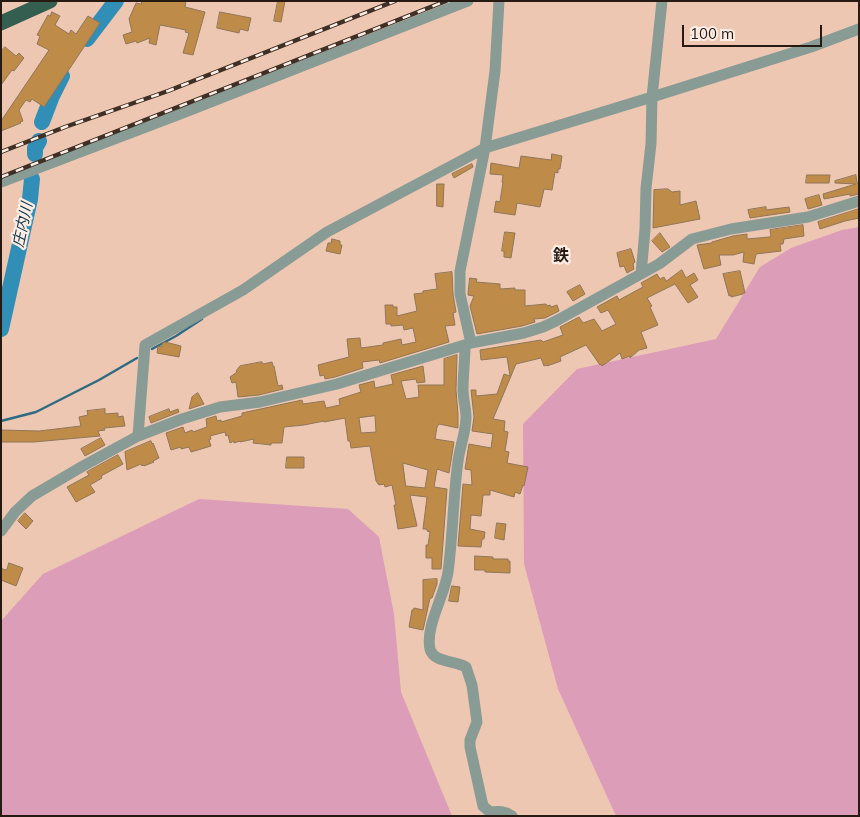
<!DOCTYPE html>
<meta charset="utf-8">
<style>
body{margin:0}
#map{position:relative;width:860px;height:817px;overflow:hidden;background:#eec7b2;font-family:Mulish,sans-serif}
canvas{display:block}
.frame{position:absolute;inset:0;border:2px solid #271a12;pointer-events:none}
.scale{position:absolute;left:682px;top:25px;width:140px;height:22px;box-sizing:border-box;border:2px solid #271a12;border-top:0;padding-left:6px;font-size:15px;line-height:18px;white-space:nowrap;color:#271a12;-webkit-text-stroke:4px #fdede4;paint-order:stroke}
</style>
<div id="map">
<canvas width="860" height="817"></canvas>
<div class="frame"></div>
<div class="scale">100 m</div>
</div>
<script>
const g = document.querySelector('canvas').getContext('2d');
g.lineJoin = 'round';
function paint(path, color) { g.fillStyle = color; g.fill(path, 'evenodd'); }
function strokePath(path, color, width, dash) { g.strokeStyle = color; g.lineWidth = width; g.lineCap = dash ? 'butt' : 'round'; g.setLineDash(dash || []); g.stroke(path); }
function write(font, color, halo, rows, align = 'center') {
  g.font = font + ' Mulish,"Noto Sans JP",sans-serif'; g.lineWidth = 4.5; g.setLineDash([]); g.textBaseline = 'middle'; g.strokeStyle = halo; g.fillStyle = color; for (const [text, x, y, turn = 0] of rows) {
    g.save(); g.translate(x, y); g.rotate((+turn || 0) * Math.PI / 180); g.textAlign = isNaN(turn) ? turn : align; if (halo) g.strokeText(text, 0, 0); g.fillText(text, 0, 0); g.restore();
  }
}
paint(new Path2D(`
 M859,227V816H616L558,689L524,564L523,424L577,369L716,339L760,267L791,248L842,230Z
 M199,499L348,509L379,537L394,614L401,692L452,816H1V621L43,574Z`), '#dc9db9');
strokePath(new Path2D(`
 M152,349L176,336L202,319
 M1,421L36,412L99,380L137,358`), '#2e6b85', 2.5);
strokePath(new Path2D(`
 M87,39L116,1
 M42,122L52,96L62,76
 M35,154V148L39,141
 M1,329L30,199L32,179`), '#318eb6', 16);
const building = new Path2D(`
 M142,1H186L185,7L205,12L193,55L183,53L189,33L185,32L186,30L160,25L156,45L149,43L150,38L137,43L136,41L126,44L123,35L132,32L129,19L136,3L141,4Z
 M278,1H285L281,22L274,21Z
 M52,12L60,16L55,25L69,34L71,30L76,34L88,16L100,23L44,107L32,99L30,102L26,100L19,110L23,121L20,122L21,123L1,131V121L49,50L37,44L40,36L37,35L48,15L50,16Z
 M220,12L251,18L248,31L240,29L239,33L217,28Z
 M5,47L16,56L19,53L24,58L14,71L12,70L1,85V51Z
 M552,154L562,156L560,169H558V173L555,172L552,190L544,189L540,207L517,203L515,215L494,212L496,201L500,202L503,182H502L503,175L490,174L491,163L519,168L521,156L551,160Z
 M472,164L473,167L454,178L452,174Z
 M807,175H830L829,183H806Z
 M856,175L857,183H859V194L850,196V194L824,199L823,194L856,184L835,183V181Z
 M437,184H444L443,207L437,206Z
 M668,189L672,192L680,191V205L696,201L700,219L653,228L654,190Z
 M819,195L822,205L808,209L805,199Z
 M766,207V210L789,207L790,212L750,218L748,210Z
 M859,209V218L845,221L820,229L818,222Z
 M803,225L804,236L784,239L783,244H780L781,251L756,254L754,264L743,262L744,252L733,255H719L721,265L704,269L697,245L712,243V242L733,236L747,234V239L769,237L771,236L770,230Z
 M505,232L515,233L511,258L504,257V251H502Z
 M660,233L670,247L662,252L652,241Z
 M332,239L340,241V245H342L340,254L326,251L328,243H331Z
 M631,249L635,262L633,264L634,269L627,273L624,266L620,267L617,253Z
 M682,270L686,278L694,273L698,280L690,285L698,297L688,303L675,284L647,298L652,306L650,307L658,325L641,332L647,348L639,350L630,358V356L622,359L620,353L602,366L601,364L600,365L586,345L560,357L561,361L547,366L546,365L544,366L541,358L516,364L493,419L505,421L504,431L508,432L505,451L509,452L507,463L528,467L524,486L523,485L520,494L515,492L514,497L490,490V495H483L481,516L471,515L470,529L485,532L484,539H482L481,547L458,546L463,484L472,485L471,470L465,469L469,444L491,448L493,434L472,431L474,417L471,390H476V396L497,394L504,374L510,376L507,357L481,360L480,350L541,340L543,342L563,335L560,327L579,317L583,323L594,319L602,331L616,324L608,310L601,313L597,307L617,296L619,300L643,287L641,283L657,274L660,279L664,277L666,281Z
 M740,271L745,293H743V294L731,297V295L729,296L723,274Z
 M452,272L453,294L456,312L453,313L455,325L445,326L449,342L380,363L379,360L362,362L363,368L335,377L325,379L324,375L320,376L318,365L349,357L347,339L360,338L361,348L383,345V343L401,339L402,345L416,342L413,328L404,330L403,325L391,326V324H386L385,305H393V307H397V316L417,311L414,294L423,293V291L437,289L435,274Z
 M470,278L477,279L476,282L500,284V289L515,288V290H525V306L546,304L547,306L550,305L551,307L557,305L559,311L545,318L534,319L535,322L522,326L477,334L470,306L474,296L468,295V294Z
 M580,285L585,294L573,301L567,292Z
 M165,342L181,346L179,357L157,353L158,346L162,347V344Z
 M457,355L456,390L458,414V428L439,424L437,427L435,439L454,442L449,473L437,469L434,487L447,489L441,569H432V558H426V545H428L430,532L427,531V529H423L427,497L410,495L417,526L398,529L394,505H396L392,485L385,487L384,484L379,485L376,481L370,446L351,448L350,441H348L345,418L324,422V421L304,425L284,427L282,443H271V445L253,443L254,439L240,442V441L234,443V441L230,443L228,435L226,436L225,432L210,436L211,439L209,440L211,446L191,452L189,447L181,449V447L171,450L166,433L183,427L185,433L192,430L193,432L207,427L206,419L216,416L217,421L221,420V422L242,416V413L302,400L303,404L324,401L326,408L340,405L339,399L361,392L359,385L374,381L375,388L393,384L391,375L423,366L425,382L417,383L416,379L401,381L406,399L419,397L418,385H444V359ZM375,416L376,432L361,433L359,418ZM403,463L428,470L425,488L406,486Z
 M262,362L263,364L272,362L273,366H274L278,386L282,385L283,389L259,395L238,397L236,382L232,383L230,377L237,372L236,371L240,366Z
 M198,393L204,404L189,409L192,397Z
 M105,409V414L118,413V417L123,416L125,426L104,428L105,430L98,431L100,436L34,442H1V430L39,431L81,426L79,417L88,415L87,411Z
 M169,409L170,412L178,409L179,412L151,423L149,417Z
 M101,438L105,445L85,456L81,449Z
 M151,441L152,444L153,443L159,458L153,461L154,462L144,466L143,465L142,466L141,464L127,470L125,452Z
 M118,455L123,464L101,476L102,478L90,485L95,492L76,502L67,487L89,475L87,472Z
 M287,457H304V468H286Z
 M25,513L33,521L26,529L18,521Z
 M497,523L506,524L504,540L495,538Z
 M475,556L493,557V559H508V561H510V573L485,572V570H475Z
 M9,563L23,568L16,586L1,580V568L5,570L7,569Z
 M437,579V584L432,598H430L423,630L409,627L412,610H413L414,608L423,610V580Z
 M452,586L460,587L458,602L449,601Z`);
paint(building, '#bf8b49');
strokePath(building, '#8f7658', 1);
strokePath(new Path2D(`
 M1,182L185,112L468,1
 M641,274L645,230L646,188L651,144L652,97L662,1
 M471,343L460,294V271L485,148L495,71L499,1
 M465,345C465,360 463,375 463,390C463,399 466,408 466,417C466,432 460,446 458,461C453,498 453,535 448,572C445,595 425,626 430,649C433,662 455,661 466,667L472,685L477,722L470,740V747L483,806L490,812C499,811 505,811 512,816
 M138,436L145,345L243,290L327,232L485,148L652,97L811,47L859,29
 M1,531L15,512L32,496L83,466L138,436L182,419L220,407L260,402L337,384L471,343L524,333L543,327L556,321L659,264L692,239L731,229L808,217L859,201`), '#889b94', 11);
strokePath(new Path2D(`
 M1,23L50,1`), '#345e50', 15);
const rail = new Path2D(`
 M1,152L65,127L168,91L395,1
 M1,177L446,1`);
strokePath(rail, '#3f2f25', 4.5);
strokePath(rail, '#fdede4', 2.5, [8]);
write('italic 15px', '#11394a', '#fdede4', [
 ["庄内川",23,225,-78]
]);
write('bold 16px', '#271a12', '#fdede4', [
 ["鉄",561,256]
]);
</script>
